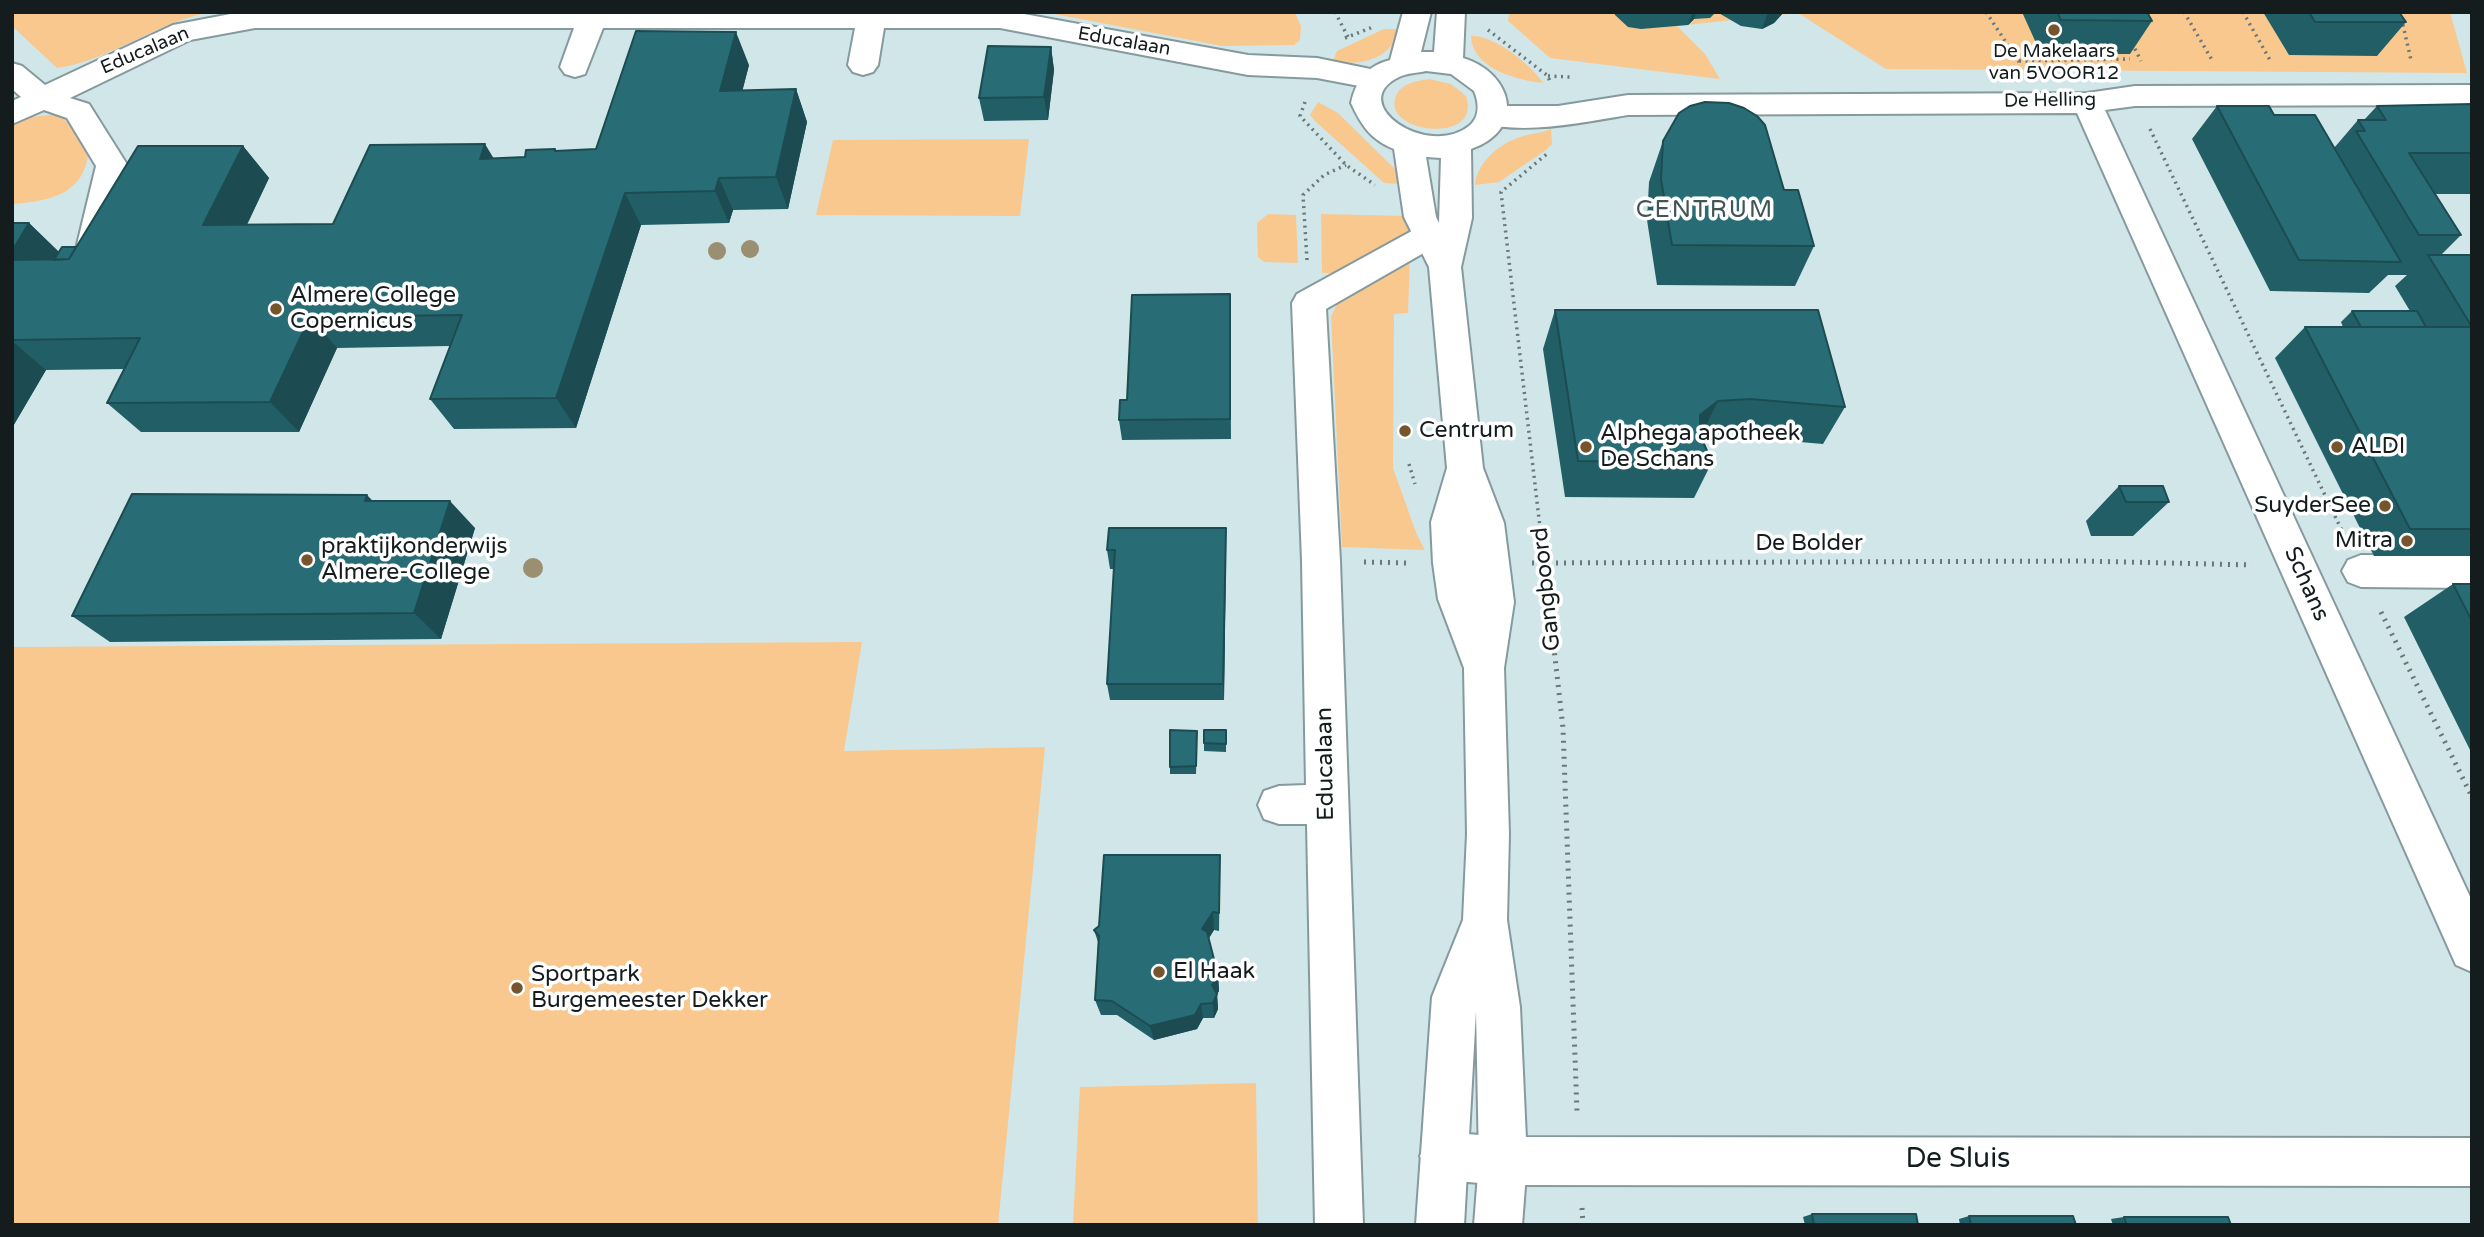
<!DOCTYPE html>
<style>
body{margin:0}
#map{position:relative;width:2484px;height:1237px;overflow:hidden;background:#d1e6e9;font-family:"Varela Round",sans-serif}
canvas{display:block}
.frame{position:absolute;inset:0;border:14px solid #141c1d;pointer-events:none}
</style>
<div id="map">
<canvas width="2484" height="1237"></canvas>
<div class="frame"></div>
</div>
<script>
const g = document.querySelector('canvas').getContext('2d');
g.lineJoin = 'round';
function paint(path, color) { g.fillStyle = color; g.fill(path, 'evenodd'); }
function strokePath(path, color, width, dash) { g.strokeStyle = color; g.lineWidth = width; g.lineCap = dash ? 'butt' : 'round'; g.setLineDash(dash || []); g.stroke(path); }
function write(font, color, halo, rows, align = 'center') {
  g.font = font + ' "Varela Round",sans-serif'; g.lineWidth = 7; g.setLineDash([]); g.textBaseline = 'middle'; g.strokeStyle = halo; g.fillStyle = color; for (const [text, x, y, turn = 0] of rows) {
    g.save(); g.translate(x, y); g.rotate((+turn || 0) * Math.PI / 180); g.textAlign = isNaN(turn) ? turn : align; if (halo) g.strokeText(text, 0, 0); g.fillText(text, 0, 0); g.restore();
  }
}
paint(new Path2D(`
 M12,12H212C157,21 112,60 57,68L12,26Z
 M1509,12H2450L2467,73L1886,69L1798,13L1677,26L1705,54L1720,79L1550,58L1508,21Z
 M1049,13H1295L1301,26L1300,40L1294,45L1222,46Z
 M1384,29H1401C1388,61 1365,64 1332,63L1337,51Z
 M1471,36C1493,34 1532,65 1543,83C1517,80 1472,69 1471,36Z
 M1429,79L1451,84L1466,96C1483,146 1380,133 1396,96C1401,83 1417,81 1429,79Z
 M1318,102L1338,113L1395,169L1400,184L1384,183L1315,121L1310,115Z
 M57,114L69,123L89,144C88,192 55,201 12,204V123L23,118Z
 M1551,129L1552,144L1546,150L1499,182L1475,185C1477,162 1500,142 1524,136C1533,133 1542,133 1551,129Z
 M1029,139L1020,216L816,215L833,140Z
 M1268,214L1296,215L1298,263L1264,262L1258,257L1257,223Z
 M1321,214L1408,216L1409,233L1344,273H1322Z
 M1410,256L1408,313L1394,314L1393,468L1417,535L1425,550L1342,547L1331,317L1337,304Z
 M862,642L844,751L1045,747L998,1225H12V647Z
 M1256,1083L1258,1225H1073L1080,1087Z`), '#f9c88f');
const minor = new Path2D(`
 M241,12H1013L1248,55L1317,58L1385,72L1390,79L1385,86L1375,89L1317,78L1248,75L1000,28H884L878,65L873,72L863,75L853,72L848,65L855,28H603L585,74L575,77L565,74L560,67L574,28H255L190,40L70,98L89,104L128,166L107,253L102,261L91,265L80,261L75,253L96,166L67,118L44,110L12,124V101L21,97L12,89V63L22,66L45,85L173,25Z
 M2472,85V105L2135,106L2105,110L2472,901V972L2456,965L2077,113L1628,115C1584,122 1526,135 1482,123L1478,116L1482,109L1493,106H1558L1628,95L2087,93L2135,86Z
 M1430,223L1441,227L1446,235L1441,243L1326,309L1340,561L1363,1225H1315L1307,824H1279L1264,819L1258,805L1264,791L1279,786L1306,785L1302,561L1292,303L1297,294L1419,227Z
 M2361,555L2472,556V588L2361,587L2348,582L2342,571L2348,560Z
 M1444,1132L1503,1137L2472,1138V1186L1503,1185L1444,1180L1427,1173L1420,1156L1427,1139Z`);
const major = new Path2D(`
 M1403,12H1431L1421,52H1434L1437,12H1465L1463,58C1513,73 1527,130 1471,149L1472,218L1461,267L1483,468L1504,523L1514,602L1504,668L1509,834L1507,920L1520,1007L1527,1161L1522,1225H1474L1479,1161L1476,1011L1464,1225H1416L1432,997L1463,920L1467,834L1464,668L1438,599L1433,563L1431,522L1447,468L1429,267L1404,217L1394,149C1371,140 1361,125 1351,103C1356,80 1367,66 1390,60ZM1426,71L1451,74L1474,91C1479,103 1480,117 1469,126C1427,159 1345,103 1399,77C1407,73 1418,73 1426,71ZM1426,157L1441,158L1439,223L1436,217Z`);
strokePath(minor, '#869a9d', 4);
strokePath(major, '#869a9d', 4);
strokePath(new Path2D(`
 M1335,12L1348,37
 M1986,12L2019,62
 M2184,12L2212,60
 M2243,12L2270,60
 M2400,12L2411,60
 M1488,30L1548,76L1550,82
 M1345,38L1373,27
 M2132,43L2141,61
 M2019,61L2130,59
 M1548,76L1570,77
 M1305,102L1300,116L1346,165L1375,185
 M2150,129L2344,535
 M1307,260L1303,195L1324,175L1346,165
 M1409,464L1415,484
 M1541,536L1501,192L1548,153`), '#697779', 3.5, [2, 4.5]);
strokePath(new Path2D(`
 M1541,534L1563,728L1577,1112
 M1364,562L1408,563
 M1532,563L2083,561L2252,565
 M2381,612L2472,797
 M1582,1208L1583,1225`), '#697779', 5, [2, 6]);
paint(minor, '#fff');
paint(major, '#fff');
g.fillStyle = '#9b8f71';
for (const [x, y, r] of [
 [750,249,9],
 [717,251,9],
 [533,568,10]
]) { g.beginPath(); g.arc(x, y, r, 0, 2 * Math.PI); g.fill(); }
paint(new Path2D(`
 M1614,12H1716L1710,18L1694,19L1688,25L1641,29L1628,27L1615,15Z
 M1717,12H1784L1774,23L1762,29L1741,26Z
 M2022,12H2147L2152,21L2130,54H2041Z
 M2263,12H2399L2406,22L2377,56L2289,55Z
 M1051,47L1054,70L1048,120L984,121L979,98Z
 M749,65L742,91L796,89L807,122L788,209L733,210L729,223L641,225L576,428L454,429L430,399L450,346L337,348L299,432H141L107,403L124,369L46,370L12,428V223H29L59,252L76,247L243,146L269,178L247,225L333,224L525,157L555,149L557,151L596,149Z
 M2472,104V194H2435L2461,235L2441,255H2472V556H2374L2275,358L2305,327H2343L2341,322L2352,311H2410L2395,286L2407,275H2388L2369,293L2270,291L2192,139L2217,106L2334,148L2358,120H2364L2377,106Z
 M1663,141L1784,190L1814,246L1795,286L1657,285L1647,220L1649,182Z
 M1230,294L1231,439L1122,440L1119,420L1127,400Z
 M1555,310L1845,407L1823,444L1731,436L1701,438L1712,462L1694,498L1565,497L1543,349Z
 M2119,486L2169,502L2133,536H2091L2086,521Z
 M373,501L475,528L441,639L110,642L72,616Z
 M1226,528L1224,700H1110L1107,684L1114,569H1110L1107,550Z
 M2453,584H2472V754L2404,617Z
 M1226,730V752L1204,751V743Z
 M1197,731L1196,774H1170V767Z
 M1220,855L1219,931L1214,930L1209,938L1218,975L1219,991L1217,994L1218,1009L1214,1018H1203L1197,1029L1154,1040L1117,1015H1101L1095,1000L1098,942L1094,930Z
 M1812,1214L1918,1225H1805L1803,1217Z
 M1969,1216L2076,1225H1960L1959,1219Z
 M2124,1217L2231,1225H2113L2111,1219Z`), '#225e65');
paint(new Path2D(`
 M1693,12H1696L1694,19L1688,25Z
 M1768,12H1784L1774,23L1762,29Z
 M736,32L749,65L734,124L720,91Z
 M1051,47L1054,70L1048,120L1044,97Z
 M796,89L807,122L788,209L776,177Z
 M485,144L505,177L480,159Z
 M243,146L269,178L231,257L203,225Z
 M719,178L733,210L729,223L715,191Z
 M625,193L641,225L576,428L556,398Z
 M29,223L62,255L52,263L12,265V251Z
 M310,317L337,348L299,432L270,402Z
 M12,341L46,370L12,428Z
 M1718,401L1700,438V415Z
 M367,495L394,523L365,501Z
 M450,501L475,528L441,639L414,613Z
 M1226,528V547L1224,700L1223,684Z
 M1213,912L1214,930L1204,946L1202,929Z
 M1218,975L1219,991L1217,994L1218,1009L1214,1018L1212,985Z
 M1201,1004L1203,1018L1197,1029L1154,1040L1150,1026Z`), '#1c4c52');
const building = new Path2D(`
 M2057,12H2147L2152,21L2061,20Z
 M2309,12H2399L2406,22H2315Z
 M636,31L736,32L720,91L796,89L776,177L719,178L715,191L625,193L556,398L430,399L462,315L310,317L270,402L107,403L140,338L12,340V260L69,259L138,146H243L203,225L333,224L370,145L485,144L480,159L525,157L526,150L555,149V151L596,149Z
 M988,46L1051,47L1044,97L979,98Z
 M1705,102L1729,103L1744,108L1757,116L1765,125L1784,190H1798L1814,246L1672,245L1661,179L1663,141L1679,113L1690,106Z
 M2472,104V153H2409L2461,235H2419L2356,131H2365L2358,120H2386L2377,106Z
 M2217,106H2269L2274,115H2315L2401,262L2299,260Z
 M12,223H29L12,251Z
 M62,247H76L69,259L54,260Z
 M2428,255H2472V529H2410L2305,327H2472Z
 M1230,294V419L1119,420L1120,400H1127L1132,295Z
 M1555,310H1818L1845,407L1750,399L1718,401L1700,415V435L1712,462L1578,461Z
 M2352,311H2417L2426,327H2361Z
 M2119,486H2163L2169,502H2126Z
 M132,494L367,495L365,501H450L414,613L72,616Z
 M1109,528H1226L1223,684H1107L1115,550H1107Z
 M2453,584H2472V621Z
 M1170,730L1197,731L1196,766L1170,767Z
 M1204,730H1226V744L1204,743Z
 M1104,855H1220L1219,913L1213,912L1202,929L1207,932L1218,975L1212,985L1217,994L1213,1003L1201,1004L1195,1015L1150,1026L1112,1001L1095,1000L1099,936L1094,930L1099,926Z
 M1812,1214H1916L1918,1225H1814Z
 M1969,1216H2073L2076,1225H1971Z
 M2124,1217H2228L2231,1225H2127Z`);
paint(building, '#286d75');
strokePath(building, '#1c4c52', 2);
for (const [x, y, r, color] of [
 [2054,30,7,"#76552c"],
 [276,309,7,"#76552c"],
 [1405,431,7,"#76552c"],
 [1586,447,7,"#76552c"],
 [2337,447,7,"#76552c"],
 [2385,506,7,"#76552c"],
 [2407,541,7,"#76552c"],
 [307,560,7,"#76552c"],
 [1159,972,7,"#76552c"],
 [517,988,7,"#76552c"]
]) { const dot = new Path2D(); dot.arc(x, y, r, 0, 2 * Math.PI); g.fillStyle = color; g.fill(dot); strokePath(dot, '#fff', 2.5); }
write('19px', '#141c1d', '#fff', [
 ["Educalaan",1124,42,10],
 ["Educalaan",145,51,-23],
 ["De Helling",2050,101,-1]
]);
write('19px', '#141c1d', '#fff', [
 ["De Makelaars",2054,52],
 ["van 5VOOR12",2054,74]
]);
write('23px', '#141c1d', '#fff', [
 ["Almere College",290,296],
 ["Copernicus",290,322],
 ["Centrum",1419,431],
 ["Alphega apotheek",1600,434],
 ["De Schans",1600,460],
 ["ALDI",2351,447],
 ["SuyderSee",2371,506,"right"],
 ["Mitra",2393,541,"right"],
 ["praktijkonderwijs",321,547],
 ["Almere-College",321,573],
 ["El Haak",1173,972],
 ["Sportpark",531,975],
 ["Burgemeester Dekker",531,1001]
], 'left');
write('23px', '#141c1d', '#fff', [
 ["De Bolder",1809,544],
 ["Schans",2306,584,66],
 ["Gangboord",1547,589,-96],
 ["Educalaan",1326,764,-91]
]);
g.letterSpacing = '2px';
write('24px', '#415456', '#fff', [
 ["CENTRUM",1705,211]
]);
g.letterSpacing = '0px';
write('28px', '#141c1d', '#fff', [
 ["De Sluis",1958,1160]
]);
</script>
